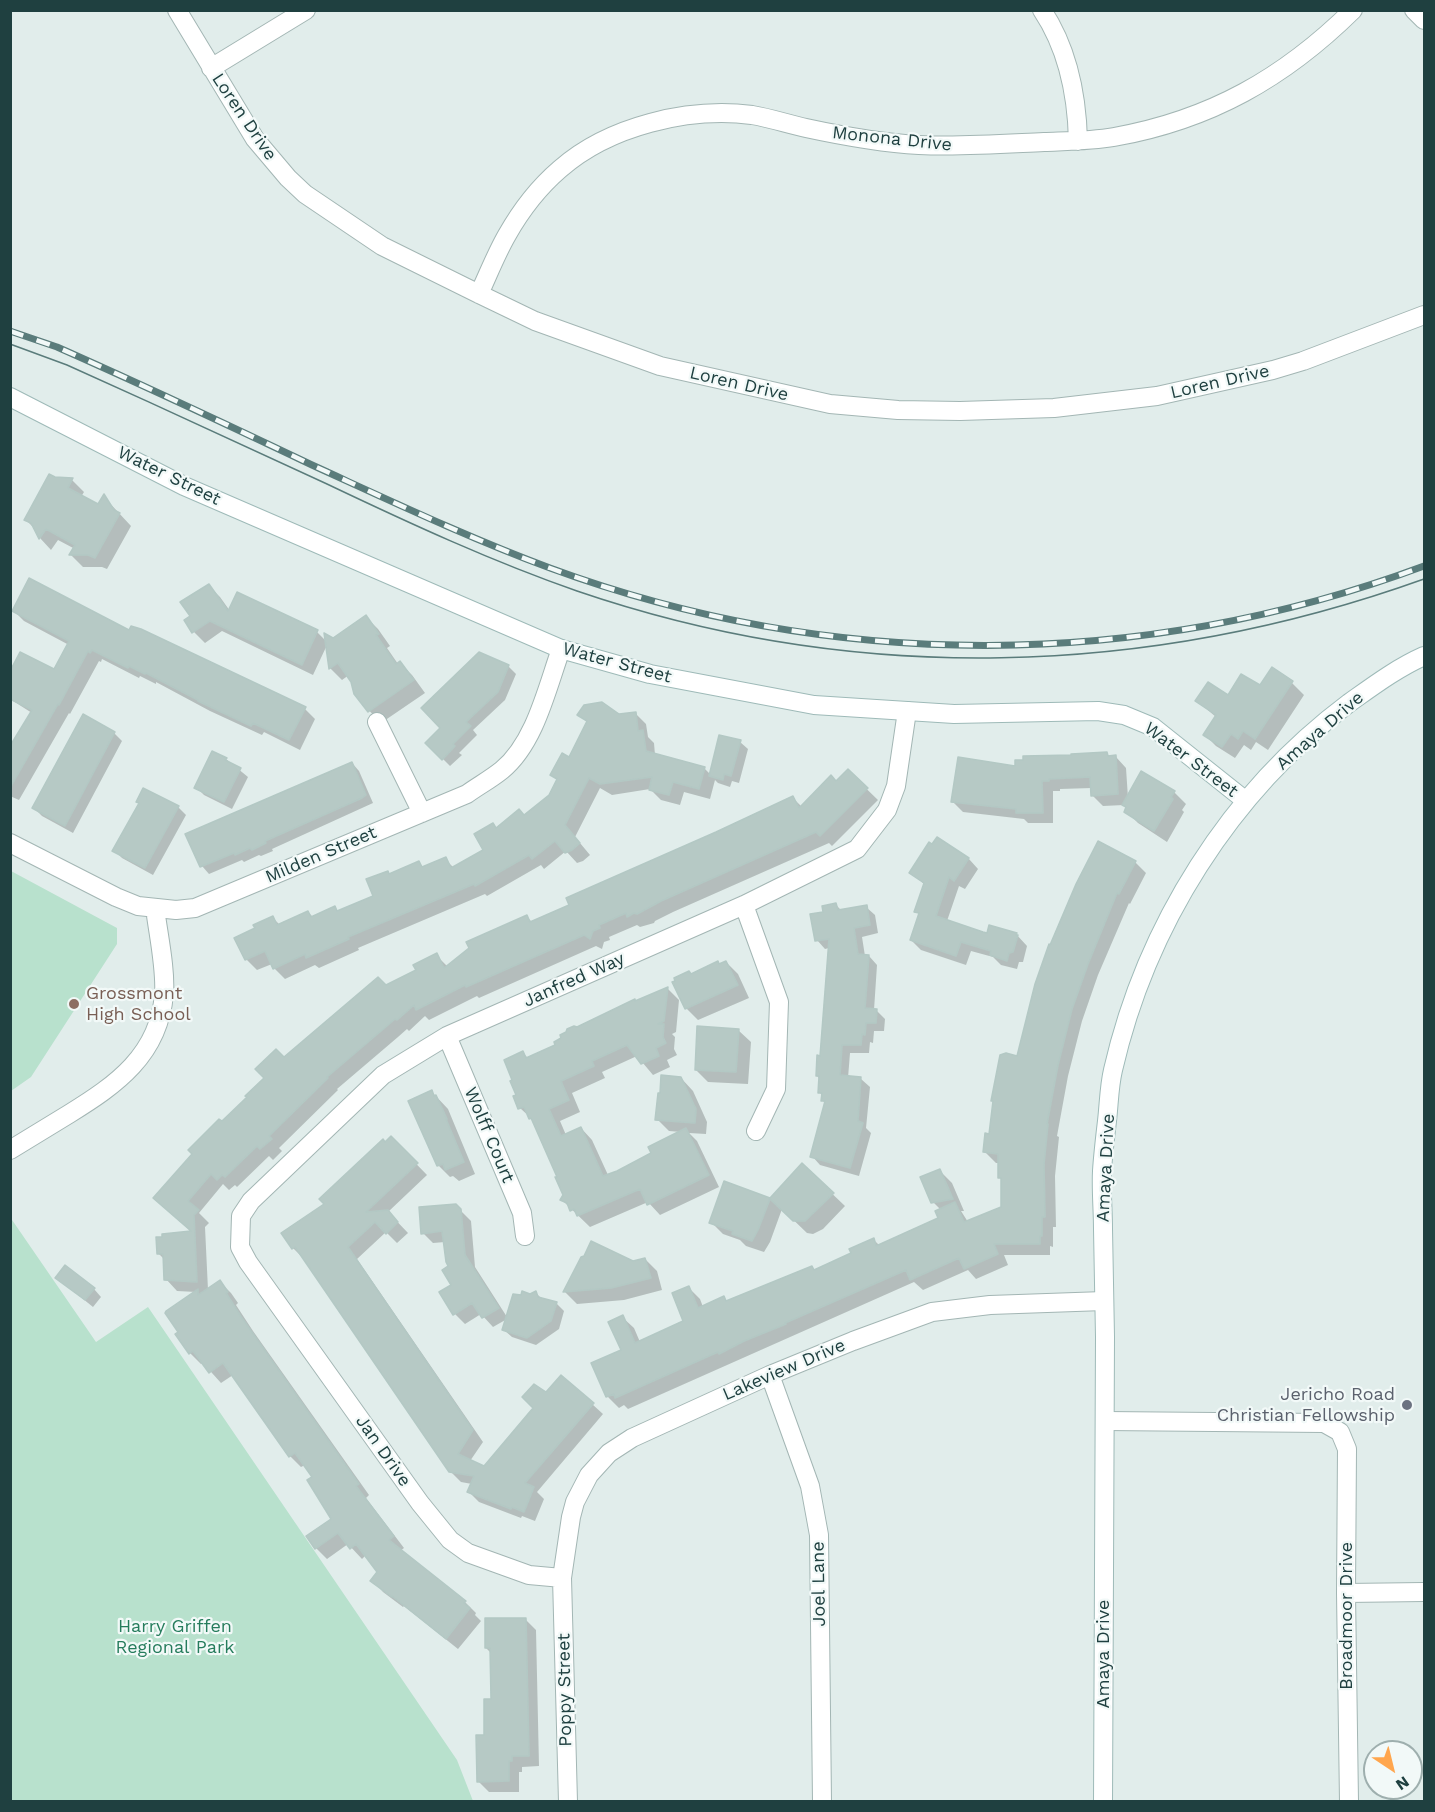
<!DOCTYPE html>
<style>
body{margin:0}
#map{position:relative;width:1435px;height:1812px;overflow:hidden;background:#e1edeb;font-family:"Work Sans",sans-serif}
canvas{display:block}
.frame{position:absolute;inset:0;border:12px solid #1f4040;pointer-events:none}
.north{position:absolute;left:1363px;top:1740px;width:60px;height:60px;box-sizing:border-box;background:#f2f9f8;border:2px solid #9eafae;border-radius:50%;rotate:145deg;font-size:16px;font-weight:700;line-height:24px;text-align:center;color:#1f4040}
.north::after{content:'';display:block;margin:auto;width:21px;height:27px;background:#ffa64e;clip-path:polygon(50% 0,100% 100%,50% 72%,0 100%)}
</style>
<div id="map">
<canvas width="1435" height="1812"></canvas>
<div class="frame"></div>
<div class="north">N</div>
</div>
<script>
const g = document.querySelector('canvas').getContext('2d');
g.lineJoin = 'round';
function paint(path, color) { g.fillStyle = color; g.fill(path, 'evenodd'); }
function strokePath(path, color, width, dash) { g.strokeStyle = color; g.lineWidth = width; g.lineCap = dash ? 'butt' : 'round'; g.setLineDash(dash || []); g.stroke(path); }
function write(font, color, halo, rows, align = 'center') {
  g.font = font + ' "Work Sans",sans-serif'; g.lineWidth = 4.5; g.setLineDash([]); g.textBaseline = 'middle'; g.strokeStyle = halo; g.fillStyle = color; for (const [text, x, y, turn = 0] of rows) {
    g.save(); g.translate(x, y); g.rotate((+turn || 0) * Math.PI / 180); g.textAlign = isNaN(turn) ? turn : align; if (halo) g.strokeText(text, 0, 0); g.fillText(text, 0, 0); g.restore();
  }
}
paint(new Path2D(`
 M11,871L117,928V944L31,1077L11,1091Z
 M10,1217L96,1342L148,1307L457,1760L473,1801H11Z`), '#b8e1cd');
paint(new Path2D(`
 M54,478L72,480L84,492L81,497L99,506L104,497L131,526L107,569L102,567H83L71,555L75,549L58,540L51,550L40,538L35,529L26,520Z
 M209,586L220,597L230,611L317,632L326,641L333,640L366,617L378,629L390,646L387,648L398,664L400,663L412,675L425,693L381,723L361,702L349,675L342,680L330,668L327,645L313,675L222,631L205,643L194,632L192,616Z
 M13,610L130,632L305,709L315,719L300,750L264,732L262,735L210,711L156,682V684L140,676L139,678L102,659L101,662L99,661L70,714L69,713L19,800L10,796V743L13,745L32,713L10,699V674L55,671L69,645L24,621Z
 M508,666L516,674L505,700L473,730L477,735L459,753L462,755L450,766L427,743Z
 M1273,669L1292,683L1304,695L1268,750L1256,742L1251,750L1244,745L1235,758L1216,746L1204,734L1216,717L1197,701L1228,697L1260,687Z
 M635,713L646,724L648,737L654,743L655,755L704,768L711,775L740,742L748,749L739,783L732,781L730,787L718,783L715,780L710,799L684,792L680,805L661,800L650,789L612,795L600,788L575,837L590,855L583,861L577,863L566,851L544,869L541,865L487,896L485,894L358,948L359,950L319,968L315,965L285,979L274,968L272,964L257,970L246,959L257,929L273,918L280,925L308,912L313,917L335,908L339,912L375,897L387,872L391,875L418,863L424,868L445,859L454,868L485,851L493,825L498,829L524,817L550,796L558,781L552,775L570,759L588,723L579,715L619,716Z
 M114,733L122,741L73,833L42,816L34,808Z
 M1107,754L1110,757H1116L1126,768L1128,798L1174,792L1186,804L1182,810L1184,812L1167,842L1138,823L1126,811L1128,808L1124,805L1103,806L1092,795V788L1060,789V791H1053V823H1028L1024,819L963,812L952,801L1017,767Z
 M226,759L248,777L232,809L204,795L196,787Z
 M352,763L359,771L373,803L272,849L273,851L261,856L259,855L244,862L242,860L209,874L202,866Z
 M848,771L878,800L832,846L829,843L673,912L655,921L654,923L640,927L637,925L609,937L610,940L604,942L602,949L596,946L479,998L477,996L429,1020L425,1016L409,1031L407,1029L398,1037L337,1089L338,1090L279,1148L282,1151L273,1160L269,1156L237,1187L235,1185L229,1190L223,1184L199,1213L209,1223L205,1227L208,1290L220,1282L231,1293L238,1303L236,1305L253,1331L369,1495L366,1498L404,1548L400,1551L465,1602L476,1613L475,1615L481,1621L458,1649L404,1606L403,1607L383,1592L372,1580L379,1572L366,1555L362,1559L348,1544L327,1559L316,1548L333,1519L314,1478L305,1465L301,1467L290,1456L233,1375L221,1383L203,1363L201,1364L190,1353L196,1292L177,1291L166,1279L165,1260L159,1254L193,1233L166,1209L222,1124L284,1059L386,987L418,971L436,955L448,967L526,916L533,923L793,798L802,807L836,783Z
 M137,801L178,807L186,815L153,875L122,858L114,850L140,804Z
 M937,839L969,859L978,869L965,889L959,886L947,921L983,934H1016L1027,946L1023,962H1019L1017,969L1001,965L993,957L971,951L966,965L921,950L911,940L920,915L916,911L925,885L911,872Z
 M1135,862L1146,873L1130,904L1129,903L1098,975L1082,1021L1068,1076L1057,1136L1059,1137L1055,1176L1056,1227H1053V1247L1050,1246V1255H1004L1008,1265L976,1279L968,1270L923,1290L914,1282L628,1409L624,1405L619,1408L608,1397L593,1364L623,1350L622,1317L634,1328L640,1342L685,1322L689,1288L700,1299L703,1307L724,1298L727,1302L815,1271L853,1254L874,1240L880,1246L940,1218L941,1210L933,1202L940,1171L952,1183L964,1211H961L968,1222L1002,1208V1180L999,1177V1163H996L985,1152L1018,1057Z
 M836,905L842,911L866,907L875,915L878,933L862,937L865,956H869L877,965L874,1010H876L885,1019L884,1031H874L873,1043L870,1042L869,1053H850L848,1078L861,1079L870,1087L866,1128L871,1133L859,1176L820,1165L812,1156L826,1104L823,1101V1096L819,1092L820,1079L817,1076L822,1057L829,948L825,949L817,940L825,913Z
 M726,962L738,974L749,998L698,1020L686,1008L691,975Z
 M667,988L679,1000L676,1032L672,1034L675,1037L674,1049L677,1055L667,1060L670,1067L653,1075L637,1056L602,1072L605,1078L572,1093L580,1112L560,1121L566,1135L581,1128L592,1140L608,1175L653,1154L681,1132L669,1131L657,1119L681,1078L693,1091L707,1122L706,1134L689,1133L697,1141L719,1187L660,1215L648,1202L590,1227L562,1200L565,1195L559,1177L532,1119L520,1108L518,1095L523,1053L529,1059L557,1046L577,1029Z
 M738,1030L751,1042L748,1084L708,1082L696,1070Z
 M432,1092L448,1109L475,1174L459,1181L453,1176L450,1177L438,1165Z
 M391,1138L427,1175L388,1212L408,1233L397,1243L386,1232L357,1259L483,1442L470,1461L484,1468L546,1394L592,1404L603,1414L537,1492L544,1499L535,1521L522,1516L521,1518L479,1502L469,1492L472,1484L461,1482L450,1471L303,1258L293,1248L326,1204Z
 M802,1165L845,1206L823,1229L813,1234L807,1233L782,1209L770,1242L764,1252L746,1246L740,1240L723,1234L711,1222L725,1183L770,1199Z
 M455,1205L471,1221L475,1267L507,1317L530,1295L536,1293L543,1300L556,1303L564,1311L559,1329L536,1345L512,1337L504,1330L507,1319L493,1327L481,1314L465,1324L455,1314L453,1285L445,1242L433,1243L423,1233Z
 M582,1258L633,1263L645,1259L657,1271L662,1290L624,1300L577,1304L565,1292Z
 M57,1278L94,1289L101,1297L93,1307Z
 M525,1619L536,1630L539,1766L522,1767V1772H519V1792H489L478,1781L492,1700V1654L486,1648Z`), '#0003');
const building = new Path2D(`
 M49,474L55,477L73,478L68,488L98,504L104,494L114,510L120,513L95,558L88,555H69L75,545L46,529L39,539L31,523L24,520Z
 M29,578L129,630L131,626L141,629L306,707L289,740L253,723L251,726L198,701V700L146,673L145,674L129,666L128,668L92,650L90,653L88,651L59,705L58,704L10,788V746L32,710L10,699V671L20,652L54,669L69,641L12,611Z
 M209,584L228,611L237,592L318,630L302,665L210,621L192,633L184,620L190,616L180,602Z
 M366,615L379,634L376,635L396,664L400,661L414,680L368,712L354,694L351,682L338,663L329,669L324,633L333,638Z
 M479,652L509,665L498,692L466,722L471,726L453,744L455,746L442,760L425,743L440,728L421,708Z
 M1272,667L1293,681L1255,739L1243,731L1238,739L1231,734L1222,747L1203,735L1216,715L1195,701L1208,682L1228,695L1241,674L1260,685Z
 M602,702L619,714L636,712L638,731L643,730L646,751L705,767L699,789L673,782L669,795L649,790L652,777L600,784L589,778L565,825L580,843L572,850L565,853L555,841L532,859L529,855L475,886L474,884L348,937L349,939L306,958L305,954L273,969L265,951L245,960L234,938L255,928L253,925L273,916L277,925L308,911L311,917L335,906L337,911L373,896L366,879L388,871L389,874L419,861L422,867L446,857L451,868L483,850L474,834L493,823L496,828L519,809L524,815L549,795L557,779L550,775L562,753L569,757L587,721L577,715L584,705Z
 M83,714L115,732L65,826L32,808Z
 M719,735L741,740L731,776L724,774L723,780L709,776Z
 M212,751L227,758L225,760L241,768L224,802L194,788Z
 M1107,752L1108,756L1116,755L1118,794L1091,796L1090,777L1049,779V781H1042L1043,813H1016V809L951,802L958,757L1015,766V760H1023V756L1071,755V754Z
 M352,762L366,795L362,798L265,841L266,843L252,850L250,848L235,855L234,853L200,867L185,834Z
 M848,769L868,788L820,836L816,832L661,901L637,914L634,913L627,917L626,913L599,925L600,928L593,931L590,939L584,935L466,987L465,985L416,1010L414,1005L397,1020L395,1019L327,1077L328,1078L269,1136L272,1139L260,1149L257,1146L225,1177L222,1175L217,1180L211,1174L188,1201L199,1210L194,1215L197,1282L164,1280L163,1254H157L156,1237H162V1234L191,1231L153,1198L192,1154L188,1150L219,1119L222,1121L247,1097L245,1096L264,1078L255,1069L276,1049L284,1057L378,977L386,985L416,970L413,965L437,953L444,968L469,948L466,942L527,915L530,922L569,905L566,898L716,832L793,796L799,808L831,775L836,781Z
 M1141,771L1175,791L1171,797L1173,799L1154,831L1124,812L1126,807L1122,805Z
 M143,788L179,806L145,868L112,851L139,803L136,802Z
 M937,837L969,858L954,881L949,877L936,916L983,932L987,933L989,925L1017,933L1016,935H1018L1013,952L1009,953L1007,961L990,955L991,951L961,942L956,956L910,940L919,913L914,912L924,883L909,873L929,842L932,844Z
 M1098,841L1136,861L1119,894L1117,893L1088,964L1072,1009L1058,1065L1047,1124H1048L1044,1164L1045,1217H1042V1236H1040V1244H994L998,1254L964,1269L959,1258L910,1280L906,1270L785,1323L786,1324L744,1341L719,1354L718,1352L615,1398L614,1394L606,1397L591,1363L621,1350L608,1322L623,1315L635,1343L683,1321L672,1293L689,1286L698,1308L724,1296L726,1301L812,1266L814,1270L851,1253L849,1249L874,1238L876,1246L938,1218L935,1211L955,1202L964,1222L1001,1207V1178H998V1154L983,1152L985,1133L989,1134L993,1101H991L1000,1055L1006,1053L1017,1056L1035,984L1049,944L1050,945L1076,884Z
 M836,903L838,910L867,905L870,925L854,928L858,954L869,955L865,1008L877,1009L876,1023H866L865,1035L862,1034L861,1045H842L840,1075L861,1077L858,1121L863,1123L850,1168L810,1157L825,1101H821L822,1093H818L819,1076H816L817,1055L820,1056L829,939L815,941L810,914L823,912L822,906Z
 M718,961L719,964L726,961L738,985L685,1009L672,982L675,981L674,978L689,971L691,974Z
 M668,987L664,1021L658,1024H664L663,1037L666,1043L656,1048L659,1056L641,1064L627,1045L592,1061L594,1066L561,1081L569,1100L549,1109L561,1136L581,1127L603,1176L617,1171L651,1153L648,1147L686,1128L709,1175L647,1205L640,1189L577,1216L574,1209L570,1211L567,1203L560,1200L563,1195L555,1177H557L531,1118L529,1119L524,1107L518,1109L513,1096L516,1095L510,1081L512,1080L504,1060L523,1051L526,1058L555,1045L554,1042L561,1038L560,1035L566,1032L567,1029L574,1026L577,1027L635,999V1001Z
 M697,1026L739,1029L736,1072L695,1070Z
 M661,1075L681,1077L696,1109L695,1123L655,1120L658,1093H660Z
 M432,1090L434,1096L436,1095L447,1119H446L464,1162L445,1170L443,1164L437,1166L408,1101Z
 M391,1136L418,1163L366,1212L388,1210L398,1222L386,1234L375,1222L348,1247L473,1430L458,1454L484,1466L533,1408L522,1397L534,1384L546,1392L561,1375L594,1403L525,1483L534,1487L524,1512L512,1507L511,1509L467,1492L474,1476L449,1472L295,1247L292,1249L281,1233L324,1204L319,1199L383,1139L385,1142Z
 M802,1163L834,1193L805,1221H793L770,1199L758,1230L752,1241L732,1234L733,1231L709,1223L724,1181L770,1198Z
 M940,1169L953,1199L931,1203L920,1177Z
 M456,1204L461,1209L465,1255L499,1308L482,1318L472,1303L453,1315L439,1292L451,1285L442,1270L448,1266L446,1262L442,1231L421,1234L419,1207Z
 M591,1241L633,1261L645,1258L651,1278L611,1288L563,1292L581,1257L584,1256Z
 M65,1265L95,1288L85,1300L55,1278Z
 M220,1280L228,1292L226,1293L242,1318L359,1484L356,1486L394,1536L389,1540L466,1601L464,1603L470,1608L446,1639L392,1596V1597L370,1581L377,1572L356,1544L350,1549L338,1533L315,1549L306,1536L331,1519L307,1480L312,1477L295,1453L289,1457L223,1363L209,1373L193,1351L189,1354L175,1334L178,1332L165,1313L166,1311L198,1289V1295Z
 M522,1291L530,1294L536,1291L538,1297L557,1302L551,1321L527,1338L502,1330L513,1294L521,1295Z
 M485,1618H526L529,1756H512V1761H509V1781L477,1782L476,1735H484V1699H491L490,1648H485Z`);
paint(building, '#b6c9c5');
strokePath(building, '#b3c8c4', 1.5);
const street = new Path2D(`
 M177,10L255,139L288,178L305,194L382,246L479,294L535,321L660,366L830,404L898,410L960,411L1054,408L1157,396L1273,370L1303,361L1424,315
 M1042,10C1068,49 1077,95 1078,141
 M1414,10L1424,20
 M211,68L306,10
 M479,294C488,275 496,254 507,235C520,212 539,187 560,169C609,126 688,107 752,115C770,118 788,124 806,128C843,136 881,143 919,145C961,147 1002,144 1044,142C1068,141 1091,141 1114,137C1210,120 1284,78 1353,10
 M377,722L422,813
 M10,843L116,897L138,906L176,910L195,908L467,794C478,786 491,779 502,770C535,743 547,688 561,649
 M744,905L779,1002L776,1089L756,1131
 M447,1036L522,1213L525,1236
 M10,1150C30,1138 49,1126 69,1114C116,1085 159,1055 164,994C166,969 158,933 155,908
 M770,1375L810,1486L819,1535L822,1802
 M1105,1421L1324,1423L1340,1432L1347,1449L1346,1593L1349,1802
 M562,1578L529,1575L468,1553L450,1540L420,1503L248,1262L240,1247L241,1216L251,1201L383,1075L447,1036L744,905L857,849L887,810L896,786L907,711
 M1346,1593L1424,1592
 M568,1802L562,1578L571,1517L575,1502L589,1475L609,1453L632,1438L770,1375L853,1341L932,1312L990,1305L1104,1301`);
const secondary = new Path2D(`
 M10,397L184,486L561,649L650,674L814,705L954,714L1098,711L1124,715L1153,727L1246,801
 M1103,1802C1104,1647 1105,1492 1105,1337C1104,1301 1104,1265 1103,1229C1103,1210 1101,1190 1102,1171C1103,1155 1105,1138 1107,1121C1109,1104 1109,1087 1113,1070C1146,926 1230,792 1349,703C1373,686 1397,668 1424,656`);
strokePath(street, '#a3b6b4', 20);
strokePath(secondary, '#9ebab8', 20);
strokePath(street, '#fff', 18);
strokePath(secondary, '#fff', 18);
strokePath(new Path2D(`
 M10,344L67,365C154,404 241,444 327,484C409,523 491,561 577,591C855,686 1148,678 1424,579`), '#5a7c7b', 1.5);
const rail = new Path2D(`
 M10,331L57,347C143,385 228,425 312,465C391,501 469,538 550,568C833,672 1142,671 1424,566`);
strokePath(rail, '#5a7c7b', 7);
strokePath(rail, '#f2f9f8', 4.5, [14]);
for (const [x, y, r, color] of [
 [74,1004,6,"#8d6e63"],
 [1407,1405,6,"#6b7280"]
]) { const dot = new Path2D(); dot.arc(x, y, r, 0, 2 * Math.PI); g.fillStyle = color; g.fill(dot); strokePath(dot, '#f2f9f8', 2); }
write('18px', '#1f4040', '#f2f9f8', [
 ["Loren Drive",244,117,56],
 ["Monona Drive",892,139,6],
 ["Loren Drive",1220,382,-13],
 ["Loren Drive",739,384,13],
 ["Water Street",169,476,26],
 ["Water Street",617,663,15],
 ["Amaya Drive",1320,731,-41],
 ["Water Street",1191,760,37],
 ["Milden Street",321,855,-23],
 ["Janfred Way",574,980,-24],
 ["Wolff Court",489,1135,67],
 ["Amaya Drive",1106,1168,-87],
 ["Lakeview Drive",784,1370,-23],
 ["Jan Drive",383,1451,55],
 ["Joel Lane",819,1584,-91],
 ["Broadmoor Drive",1347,1616,-90],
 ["Amaya Drive",1104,1654,-90],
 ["Poppy Street",565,1690,-91]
]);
write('18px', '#785e54', '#f2f9f8', [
 ["Grossmont",86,994],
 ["High School",86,1015]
], 'left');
write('18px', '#5b616d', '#f2f9f8', [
 ["Jericho Road",1395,1395],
 ["Christian Fellowship",1395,1416]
], 'right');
write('18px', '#257c5c', '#f2f9f8', [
 ["Harry Griffen",175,1627],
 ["Regional Park",175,1648]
]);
</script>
